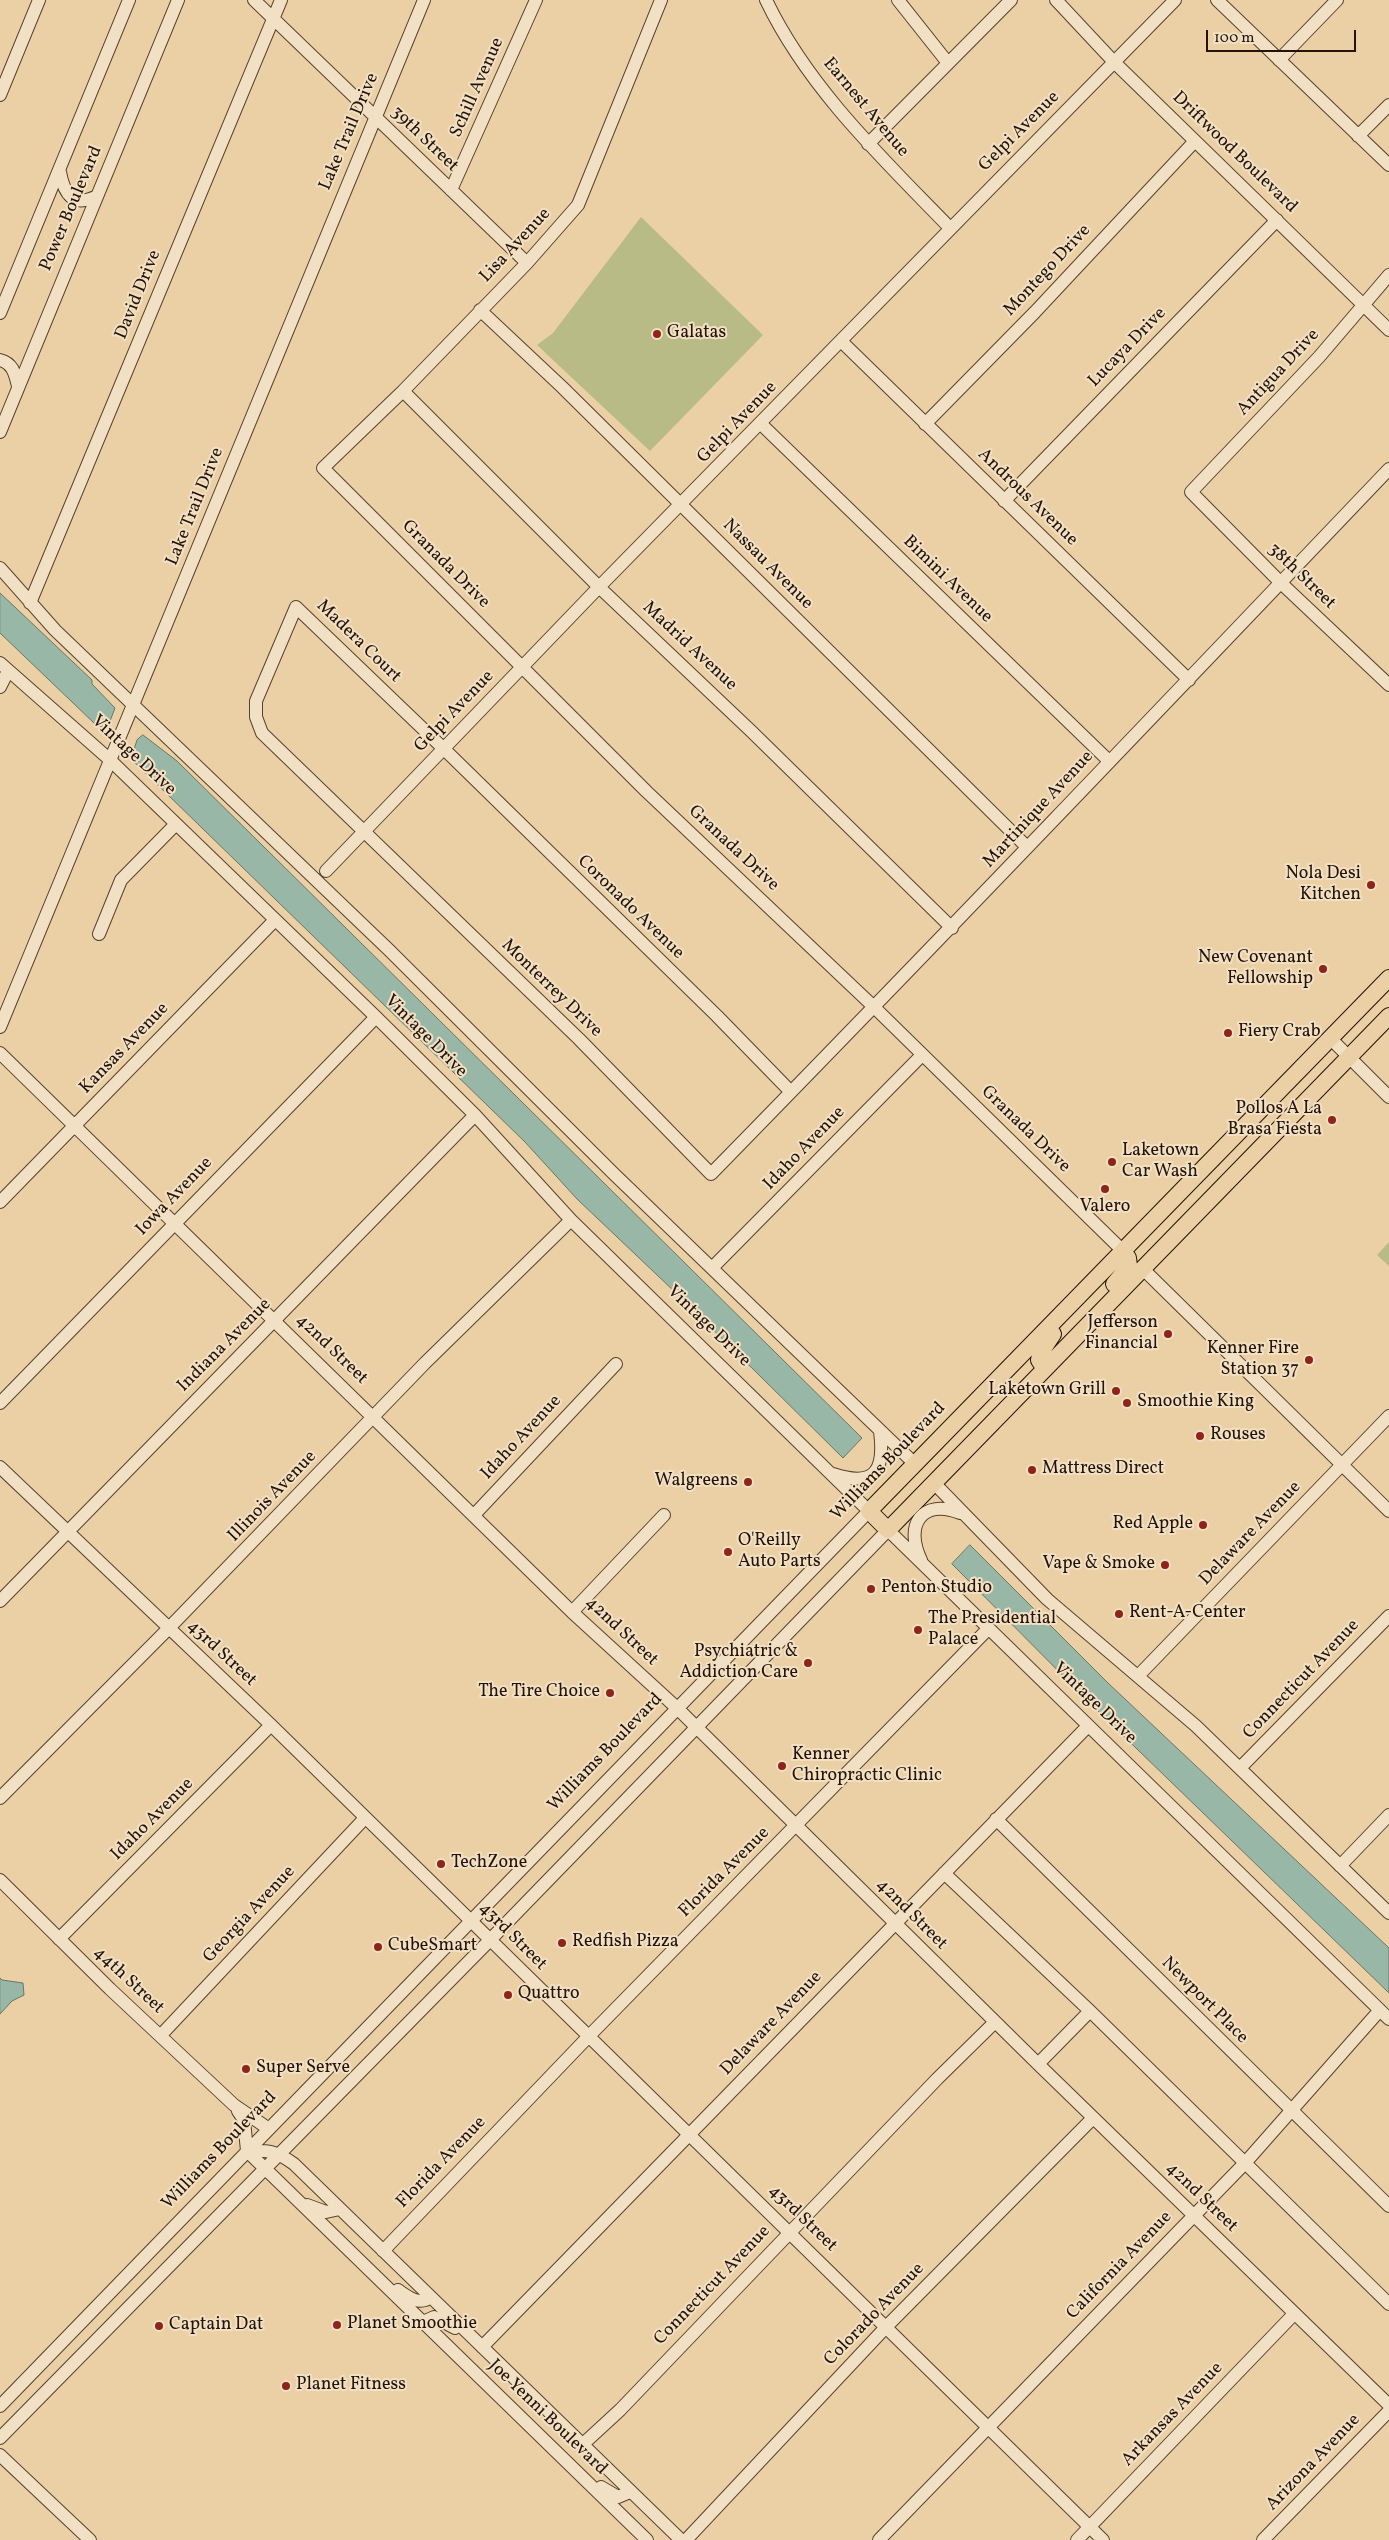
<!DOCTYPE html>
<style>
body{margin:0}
#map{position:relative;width:1389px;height:2540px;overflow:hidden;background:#ebd0a5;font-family:Vollkorn,serif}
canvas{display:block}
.scale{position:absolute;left:1206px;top:30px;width:150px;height:22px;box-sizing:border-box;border:2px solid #241306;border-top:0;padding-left:6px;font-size:15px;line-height:18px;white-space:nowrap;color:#241306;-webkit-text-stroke:4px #f2e0c4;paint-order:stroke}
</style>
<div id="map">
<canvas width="1389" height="2540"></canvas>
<div class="scale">100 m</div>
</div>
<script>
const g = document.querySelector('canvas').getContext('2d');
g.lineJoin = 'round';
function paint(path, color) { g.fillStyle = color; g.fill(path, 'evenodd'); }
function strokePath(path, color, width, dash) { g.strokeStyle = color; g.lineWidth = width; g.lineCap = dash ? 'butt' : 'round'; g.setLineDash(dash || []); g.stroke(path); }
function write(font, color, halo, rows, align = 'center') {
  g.font = font + ' Vollkorn,serif'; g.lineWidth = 4; g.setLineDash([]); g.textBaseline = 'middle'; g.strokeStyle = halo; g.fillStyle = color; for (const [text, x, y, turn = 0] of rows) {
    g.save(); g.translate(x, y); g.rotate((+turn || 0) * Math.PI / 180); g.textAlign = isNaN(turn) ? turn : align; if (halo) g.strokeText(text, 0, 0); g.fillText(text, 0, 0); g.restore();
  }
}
paint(new Path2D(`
 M641,217L763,335L650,451L537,345L553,333Z
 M1389,1242V1266L1377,1255Z`), '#b8bb86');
const water = new Path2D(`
 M0,593L92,680V684L115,708L107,729L95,724L0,633Z
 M143,735L177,761L862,1438L843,1458L676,1293L577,1199L525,1142L131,759L137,740Z
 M970,1545L1108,1683L1389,1948V1993L1106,1719L952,1564Z
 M0,1978L2,1980L23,1983L24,1995L12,2001L0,2014Z`);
paint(water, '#98b7a7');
strokePath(water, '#6a7567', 1);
const minor = new Path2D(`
 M254,0L527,263
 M661,0L578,205L527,263L403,391L323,468L646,791L874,1007L1123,1251
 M766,0C808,88 883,159 950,228
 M898,0L948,63
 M1056,0L1114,62L1389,330
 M1217,0L1389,165
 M1279,60L1337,0
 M0,95L39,0
 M1358,136L1389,105
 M868,144L1011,0
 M60,172C64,194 73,208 97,196
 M451,190L536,0
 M1389,275L1319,357L1191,492L1281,583L1389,685
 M480,310L562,387L1027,847
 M0,313L129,0
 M841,341L1189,680
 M0,360C13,363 15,374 18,386
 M403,391L599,587L751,731L952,928
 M761,424L1109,761
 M925,424L1035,312L1195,141
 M0,432L178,0
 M1004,501L1277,220
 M0,568L55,630L389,950L614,1174L915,1464
 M30,603L281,0
 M0,663L109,759L376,1017L475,1115L571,1220L869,1511L0,2406
 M0,687L8,671
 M326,871L599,587L1175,0
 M99,934L121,880L176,824
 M0,1027L424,0
 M1330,1038L1389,1097
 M0,1053L572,1612L677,1708L1038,2064L1389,2405
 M791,1092L717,1016L444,749L296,607L256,701V717L262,733L579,1039L711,1174C939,941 1164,705 1389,469
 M0,1202L275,920
 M712,1268L922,1055
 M1143,1269L1389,1511
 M0,1403L376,1017
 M0,1467L271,1725L1103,2540
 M833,1474C876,1488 885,1470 880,1431
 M934,1483L1047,1599L1196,1726L1389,1913
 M474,1515L616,1364
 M921,1560C904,1525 922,1498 960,1513
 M0,1601L475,1115
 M572,1612L664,1515
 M1138,1676L1389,1416
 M1240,1768L1389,1616
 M0,1798L168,1629L425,1363L571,1220
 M996,1819L1389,2206
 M1340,1866L1389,1815
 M944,1873L1090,2011L1389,2304
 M0,1880L110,1989L234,2105L269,2129
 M59,1939L271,1725
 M161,2035L365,1818
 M1038,2064L1090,2011
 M238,2111L244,2120L247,2151
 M247,2151C269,2150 276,2151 294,2164L681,2540
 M247,2151L647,2540
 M307,2205L326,2212L340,2209
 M383,2251L588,2037L988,1629
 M398,2290C408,2297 419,2306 431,2297
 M423,2322L434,2317L455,2328
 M482,2347L1088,1726
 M0,2438L490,1940L888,1530L1389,2019
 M582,2445L620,2410L937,2079L995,2022
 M0,2455L90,2540
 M601,2487L618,2497L630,2492
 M686,2540L887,2326L1093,2118
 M879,2540L1245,2163L1380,2010
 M1077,2540L1294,2314
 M1263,2540L1389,2411`);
const major = new Path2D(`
 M1389,978L869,1511L888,1530L1389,1016
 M1114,1284L1129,1266L1128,1258L1123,1251
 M1045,1369L1039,1360L1041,1352L1053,1334`);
strokePath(minor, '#56422e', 14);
strokePath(major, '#241306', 18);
strokePath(minor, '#f2e0c4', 12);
strokePath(major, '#ebd0a5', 16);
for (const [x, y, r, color] of [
 [657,334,5,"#8f2418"],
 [1371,885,5,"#8f2418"],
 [1323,969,5,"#8f2418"],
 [1228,1033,5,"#8f2418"],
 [1332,1120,5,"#8f2418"],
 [1112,1162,5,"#8f2418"],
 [1105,1189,5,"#8f2418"],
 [1168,1334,5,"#8f2418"],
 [1309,1360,5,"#8f2418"],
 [1116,1391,5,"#8f2418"],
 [1127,1403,5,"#8f2418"],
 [1200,1436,5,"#8f2418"],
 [1032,1470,5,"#8f2418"],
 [748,1482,5,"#8f2418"],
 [1203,1525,5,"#8f2418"],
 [728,1552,5,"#8f2418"],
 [1165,1565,5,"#8f2418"],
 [871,1589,5,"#8f2418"],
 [1119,1614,5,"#8f2418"],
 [918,1630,5,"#8f2418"],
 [808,1663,5,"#8f2418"],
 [610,1693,5,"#8f2418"],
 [782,1766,5,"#8f2418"],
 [441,1864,5,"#8f2418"],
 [562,1943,5,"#8f2418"],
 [378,1947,5,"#8f2418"],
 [508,1995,5,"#8f2418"],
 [246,2069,5,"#8f2418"],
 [337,2325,5,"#8f2418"],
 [159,2326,5,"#8f2418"],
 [286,2386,5,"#8f2418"]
]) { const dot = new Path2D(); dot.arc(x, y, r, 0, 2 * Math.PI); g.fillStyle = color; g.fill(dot); strokePath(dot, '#f2e0c4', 2); }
write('18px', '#241306', '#f2e0c4', [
 ["Schill Avenue",478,88,-66],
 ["Earnest Avenue",865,108,50],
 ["Lake Trail Drive",350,132,-67],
 ["Gelpi Avenue",1020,132,-45],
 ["39th Street",424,140,44],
 ["Driftwood Boulevard",1234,153,44],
 ["Power Boulevard",72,209,-67],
 ["Lisa Avenue",516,246,-47],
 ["Montego Drive",1048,271,-47],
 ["David Drive",139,295,-68],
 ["Lucaya Drive",1128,348,-46],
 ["Antigua Drive",1279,373,-47],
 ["Gelpi Avenue",738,423,-46],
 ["Androus Avenue",1027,498,44],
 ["Lake Trail Drive",196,507,-68],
 ["Granada Drive",445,565,45],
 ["Nassau Avenue",767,565,45],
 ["38th Street",1301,577,44],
 ["Bimini Avenue",947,580,44],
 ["Madera Court",358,642,44],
 ["Madrid Avenue",689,647,43],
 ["Gelpi Avenue",455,712,-46],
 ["Vintage Drive",133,756,43],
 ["Martinique Avenue",1039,810,-47],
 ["Granada Drive",733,849,43],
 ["Coronado Avenue",630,908,44],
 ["Monterrey Drive",551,989,44],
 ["Vintage Drive",425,1037,45],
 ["Kansas Avenue",125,1049,-46],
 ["Granada Drive",1025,1130,44],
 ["Idaho Avenue",805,1149,-46],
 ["Iowa Avenue",175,1197,-46],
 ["Vintage Drive",708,1327,44],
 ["Indiana Avenue",225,1346,-45],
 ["42nd Street",331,1350,44],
 ["Idaho Avenue",522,1438,-47],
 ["Williams Boulevard",889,1462,-46],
 ["Illinois Avenue",273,1497,-46],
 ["Delaware Avenue",1251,1534,-46],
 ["42nd Street",621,1632,43],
 ["43rd Street",221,1654,43],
 ["Connecticut Avenue",1302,1680,-46],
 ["Vintage Drive",1094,1704,44],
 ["Williams Boulevard",606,1753,-46],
 ["Idaho Avenue",153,1820,-45],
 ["Florida Avenue",725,1873,-45],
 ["Georgia Avenue",250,1915,-47],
 ["42nd Street",911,1915,45],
 ["43rd Street",512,1937,45],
 ["44th Street",128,1981,43],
 ["Newport Place",1204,2001,45],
 ["Delaware Avenue",772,2024,-46],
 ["Williams Boulevard",220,2151,-46],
 ["Florida Avenue",442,2163,-46],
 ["42nd Street",1201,2198,44],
 ["43rd Street",802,2219,44],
 ["California Avenue",1120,2266,-46],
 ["Connecticut Avenue",713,2286,-46],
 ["Colorado Avenue",875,2315,-46],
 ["Arkansas Avenue",1173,2415,-46],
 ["Joe Yenni Boulevard",547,2418,44],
 ["Arizona Avenue",1314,2463,-46]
]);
write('18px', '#241306', '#f2e0c4', [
 ["Galatas",667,334],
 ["Nola Desi",1361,875,"right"],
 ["Kitchen",1361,896,"right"],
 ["New Covenant",1313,959,"right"],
 ["Fellowship",1313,980,"right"],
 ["Fiery Crab",1238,1033],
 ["Pollos A La",1322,1110,"right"],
 ["Brasa Fiesta",1322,1131,"right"],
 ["Laketown",1122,1152],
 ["Car Wash",1122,1173],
 ["Valero",1105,1208,"center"],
 ["Jefferson",1158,1324,"right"],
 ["Financial",1158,1345,"right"],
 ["Kenner Fire",1299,1350,"right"],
 ["Station 37",1299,1371,"right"],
 ["Laketown Grill",1106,1391,"right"],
 ["Smoothie King",1137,1403],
 ["Rouses",1210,1436],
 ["Mattress Direct",1042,1470],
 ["Walgreens",738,1482,"right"],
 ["Red Apple",1193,1525,"right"],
 ["O'Reilly",738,1542],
 ["Auto Parts",738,1563],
 ["Vape & Smoke",1155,1565,"right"],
 ["Penton Studio",881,1589],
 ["Rent-A-Center",1129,1614],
 ["The Presidential",928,1620],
 ["Palace",928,1641],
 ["Psychiatric &",798,1653,"right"],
 ["Addiction Care",798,1674,"right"],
 ["The Tire Choice",600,1693,"right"],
 ["Kenner",792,1756],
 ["Chiropractic Clinic",792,1777],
 ["TechZone",451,1864],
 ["Redfish Pizza",572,1943],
 ["CubeSmart",388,1947],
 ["Quattro",518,1995],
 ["Super Serve",256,2069],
 ["Planet Smoothie",347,2325],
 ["Captain Dat",169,2326],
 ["Planet Fitness",296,2386]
], 'left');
</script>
